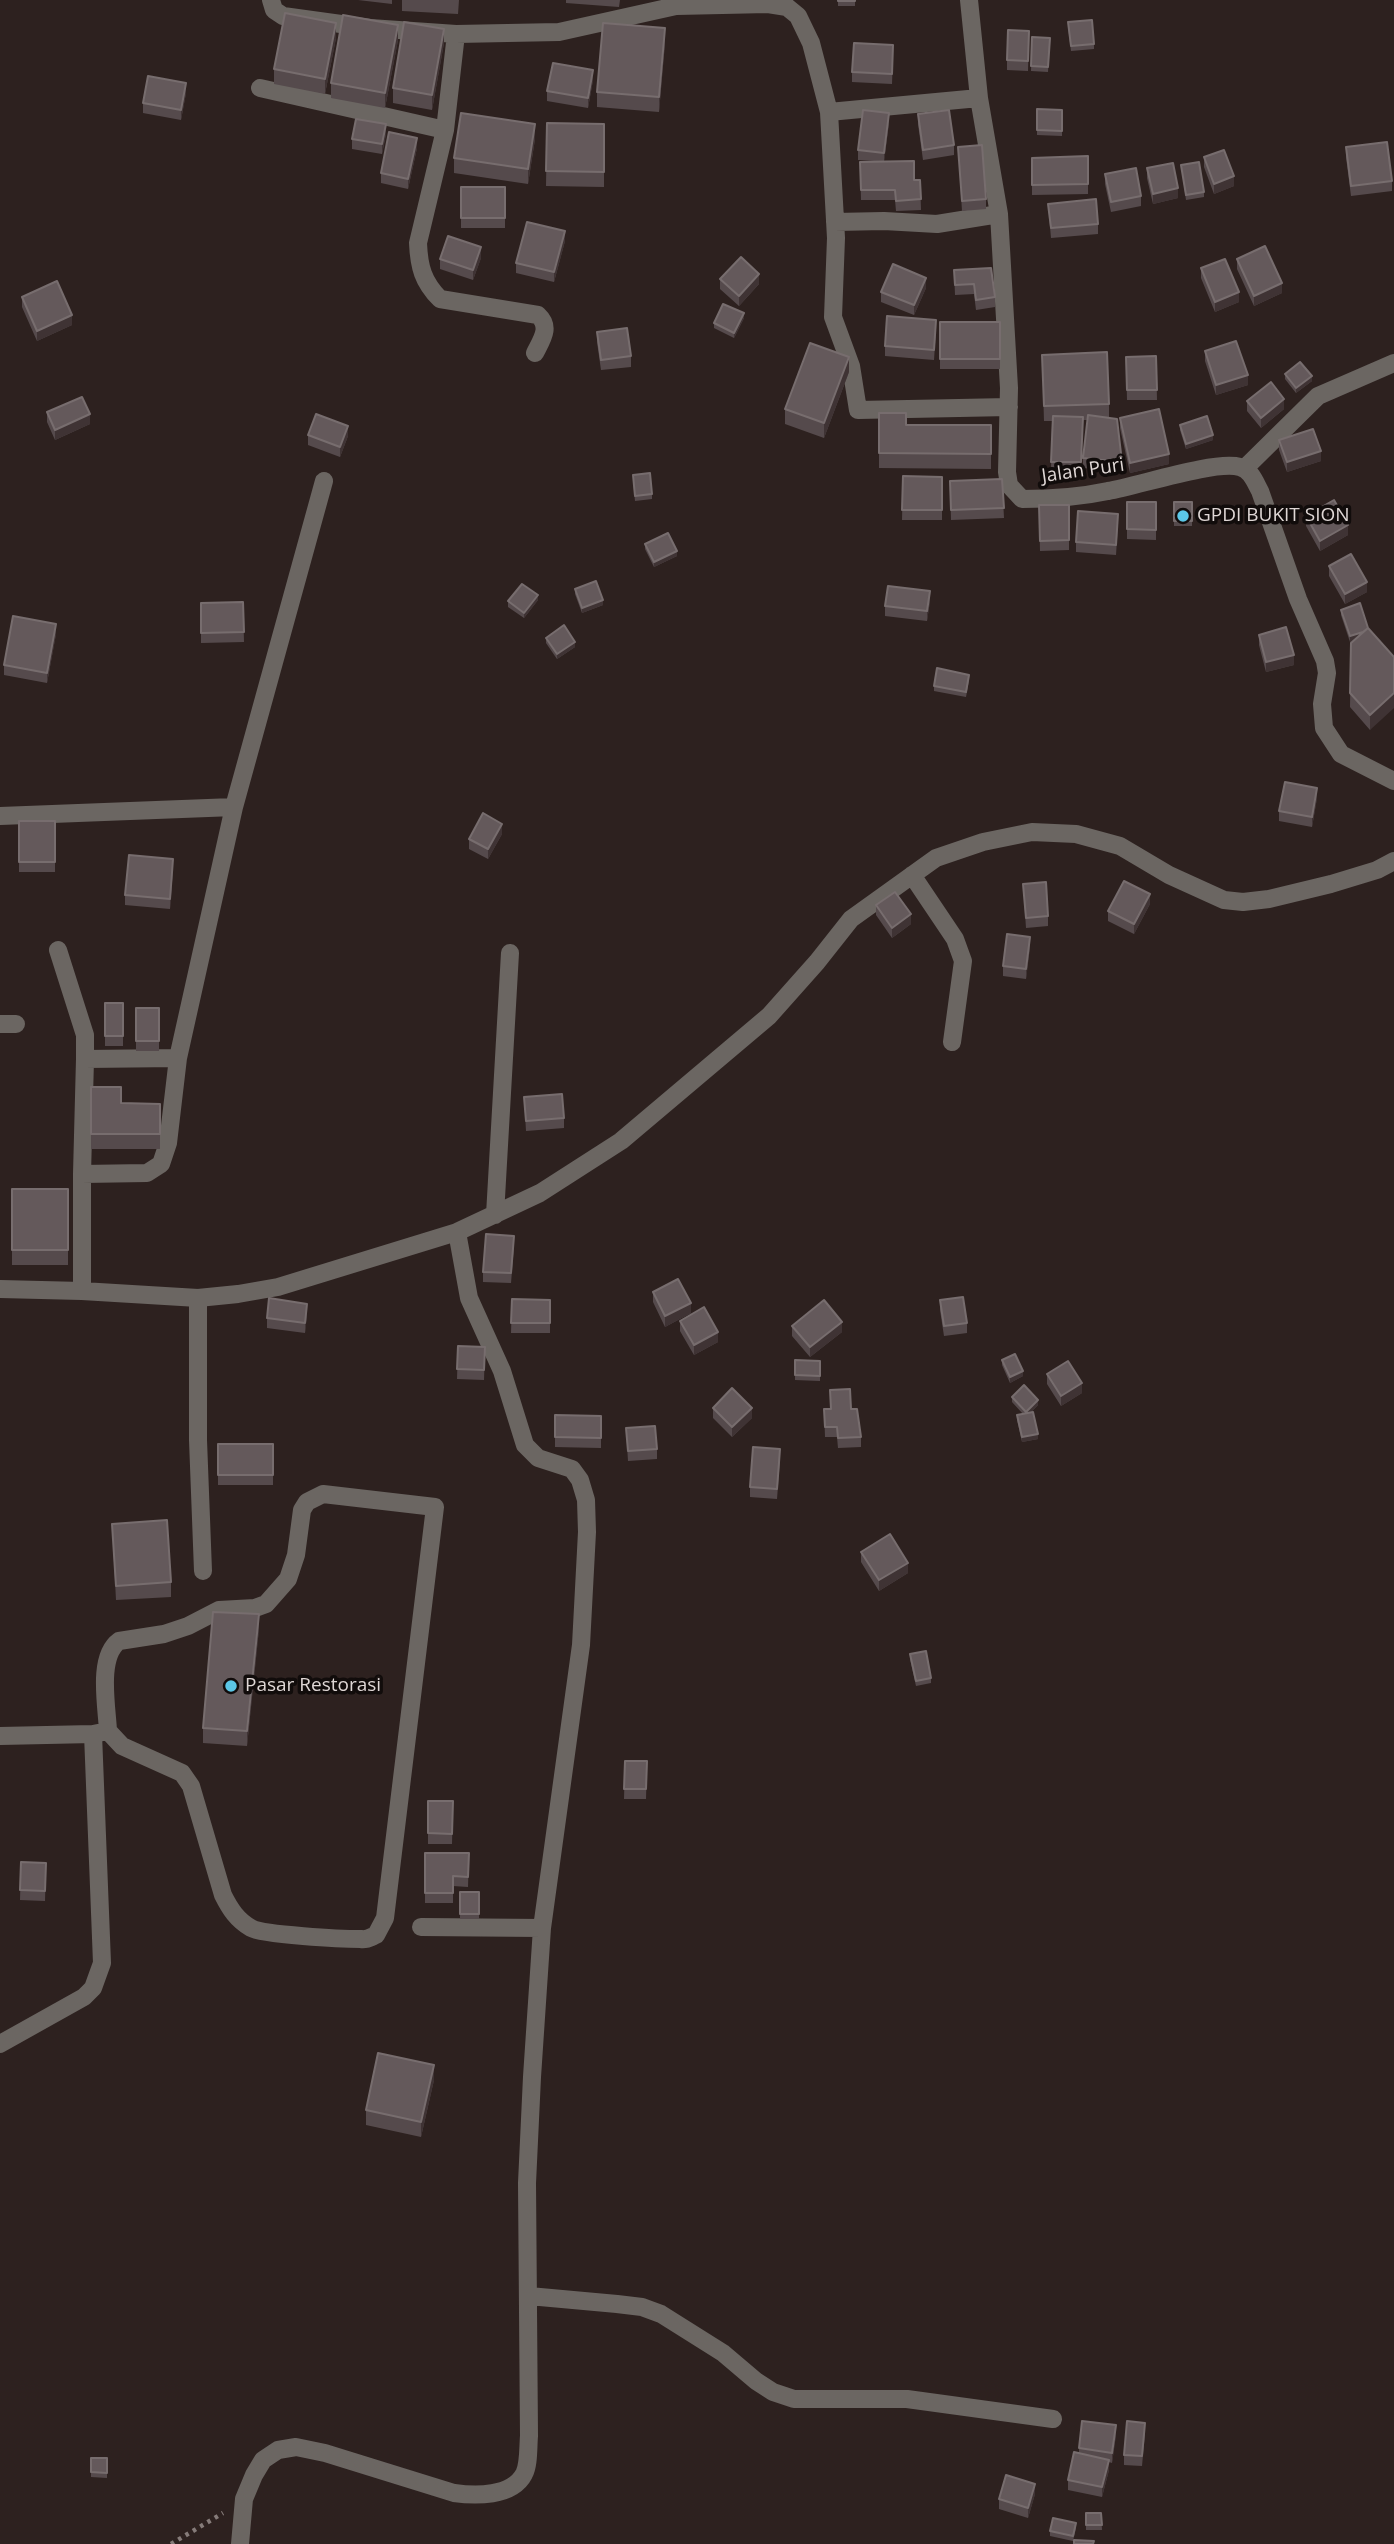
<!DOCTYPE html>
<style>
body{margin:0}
canvas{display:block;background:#2d211f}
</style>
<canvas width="1394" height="2544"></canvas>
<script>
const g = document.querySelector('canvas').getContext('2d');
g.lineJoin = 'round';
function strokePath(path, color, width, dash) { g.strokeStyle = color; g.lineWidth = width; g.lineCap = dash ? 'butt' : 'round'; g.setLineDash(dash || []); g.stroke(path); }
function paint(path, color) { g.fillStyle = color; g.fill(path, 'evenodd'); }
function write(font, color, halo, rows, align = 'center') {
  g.font = font + ' "Open Sans",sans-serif'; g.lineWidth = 7; g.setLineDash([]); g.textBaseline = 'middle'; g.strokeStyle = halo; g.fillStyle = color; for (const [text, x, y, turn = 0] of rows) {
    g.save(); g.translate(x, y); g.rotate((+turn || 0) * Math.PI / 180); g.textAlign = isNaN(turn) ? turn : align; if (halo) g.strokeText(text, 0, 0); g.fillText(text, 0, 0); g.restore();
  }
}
strokePath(new Path2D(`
 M171,2544L223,2513`), '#857b79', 4.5, [3.5, 5]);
strokePath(new Path2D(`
 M271,0L274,10L283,16L370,28L456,34L559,32L676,6L768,4L787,7L798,16L811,43L829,112L979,98
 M969,0L979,98L999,214L1009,388L1007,472L1009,485L1022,499C1051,499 1080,497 1108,491C1138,486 1215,460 1240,467C1251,470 1255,482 1260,491L1298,599L1325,661L1327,673L1322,704L1324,728L1341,754L1394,781
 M456,34L445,130L418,243C419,267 423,282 440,299L538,315C551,327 542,339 535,353
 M260,88L445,130
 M829,112L836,238L833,317L851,366L858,410L1009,407
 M835,222L884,221L937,224L999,214
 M1245,468L1318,396L1394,363
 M0,816L234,807
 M912,875L955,939L963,961L952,1042
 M58,950L85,1035V1059L178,1058L168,1143L161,1164L147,1173L82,1174V1291
 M0,1024H16
 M178,1058L234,807L324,481
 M82,1174L85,1059
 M495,1215L510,953
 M0,1289L82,1291L198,1298L238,1294L278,1287L457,1232L540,1193L621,1141L769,1016L817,962L851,919L936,858L983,842L1032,832L1076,834L1120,846L1169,875L1224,900L1243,902L1269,899L1331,884L1377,870L1394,861
 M198,1298V1440L203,1571
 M93,1734L108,1731L122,1746L182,1773L191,1786L223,1895C230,1909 237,1920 251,1928C263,1935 342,1939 361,1939C367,1940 371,1937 376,1935L385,1918L435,1507L323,1494L307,1502L302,1510L296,1555L288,1579L266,1604L255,1608L219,1610L188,1626L164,1634L119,1641C97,1657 107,1707 108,1731
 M0,1736L93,1734L102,1963L93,1988L84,1997L0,2044
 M421,1927L542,1928
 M529,2296L617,2304L642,2307L661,2314L723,2353L756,2381L773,2392L794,2399H907L1053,2419
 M240,2544L244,2499L254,2475L263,2460L278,2450L296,2447L325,2453L454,2493C475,2496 512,2497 524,2474C529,2465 528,2447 529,2436L527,2183L532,2077L542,1928L581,1645L587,1532L586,1500L580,1480L572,1469L538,1458L525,1445L502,1371L469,1298L457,1232`), '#6b6662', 18);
paint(new Path2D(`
 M358,0H392V4Z
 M402,0H459L458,14L402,11Z
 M566,0H620L619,7L566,3Z
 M838,0H855V6H838Z
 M1068,27L1094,44V49L1071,51Z
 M1029,31L1028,71L1007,70V60Z
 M1032,37L1050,38L1048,72L1031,71Z
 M336,38L325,94L274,84V69Z
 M398,40L385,108L331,98V83Z
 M444,43L432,110L393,103V88Z
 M665,43L659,112L597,107V92Z
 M893,55L892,84L852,82V72Z
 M593,80L588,108L547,101V91Z
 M186,93L181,120L143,113V103Z
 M1037,109L1062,110V136L1037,135Z
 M918,114L954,145V155L923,160L918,124Z
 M547,123L604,124V187L546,186Z
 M889,123L884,161L914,180H920L921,210L896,211L895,200H861L860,162L874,161L858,160V150Z
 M386,134L382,154L352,149V139Z
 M535,139L528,184L454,173V158Z
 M958,147L986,199V209L962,211Z
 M1346,147L1392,181V191L1351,196L1346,157Z
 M417,148L408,189L381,183V173Z
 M1088,156V194L1032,195V158Z
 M1204,157L1234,186L1214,194L1204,167Z
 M1181,165L1204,192V197L1186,200Z
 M1147,168L1178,198L1153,204L1147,178Z
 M1105,174L1141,196V206L1111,212L1105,184Z
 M461,187H505V228H461Z
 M1048,204L1098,224V234L1051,238Z
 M565,241L554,282L516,273V263Z
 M481,258L473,280L440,269V259Z
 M1237,259L1282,293L1254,306L1237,269Z
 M1201,268L1239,302L1215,312L1201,278Z
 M954,270L995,297V307L976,310L974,294L955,295Z
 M720,279L759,284L739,306L720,289Z
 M926,288L914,315L881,302V292Z
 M22,297L72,325L37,341L22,307Z
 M744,318L734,338L714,328V323Z
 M940,322H1000V369H940Z
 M936,330L934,360L885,356V346Z
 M597,332L631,356V367L601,370L597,342Z
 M1205,351L1248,385L1216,395L1205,361Z
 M1042,355L1109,404V418L1122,462V472L1083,468V458L1088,420H1083L1081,472H1051L1052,421H1044Z
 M1156,356L1157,400H1127L1126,357Z
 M849,372L824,438L785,424V409Z
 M1285,374L1312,381L1296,393L1285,379Z
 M1247,401L1284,409L1261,428L1247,411Z
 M47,412L90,424L55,440L47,422Z
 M879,413L906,425H991V469L879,468Z
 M1120,418L1169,464L1130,473L1120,428Z
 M1180,425L1213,440L1186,449L1180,430Z
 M308,435L348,436L340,457L308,445Z
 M1279,440L1321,461L1287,472L1279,450Z
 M903,476L942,477V520H902Z
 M1002,479L1004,518L951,520L950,481Z
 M633,480L652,494V499L635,501Z
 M1127,502H1156V540L1127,539Z
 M1174,502H1192V526H1174Z
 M1039,505H1069V550L1040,551Z
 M1306,516L1348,535L1320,551L1306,526Z
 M1118,524L1116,555L1076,552V542Z
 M645,544L677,556L654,567L645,549Z
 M1329,566L1367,592L1345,604L1329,576Z
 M575,589L603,605L582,613L575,594Z
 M538,600L524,618L508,607V601Z
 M930,601L927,621L885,616V606Z
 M243,602L244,642L201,643V603Z
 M1341,610L1368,628L1394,657L1370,730L1350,707L1351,643L1354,640L1350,642L1341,615Z
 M56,634L47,683L4,675V665Z
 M1259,635L1294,665L1266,672L1259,645Z
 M546,638L575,647L557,659L546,643Z
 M969,680L966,697L934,691V686Z
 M1317,798L1312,827L1279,821V811Z
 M19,821H55V872H19Z
 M502,834L488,859L469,849V839Z
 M173,869L170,909L125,905V895Z
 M1023,884L1048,916V926L1026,928Z
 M1150,904L1134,934L1108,921V911Z
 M876,905L911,924L892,938L876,915Z
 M1030,947L1026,979L1003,976V966Z
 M105,1003H123V1046H105Z
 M136,1008H159V1051H136Z
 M91,1087L121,1103L160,1104V1149H91Z
 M524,1097L564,1118V1128L526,1131Z
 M12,1189H68V1265H12Z
 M514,1246L511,1283L483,1282V1272Z
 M653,1292L691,1313L665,1327L653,1302Z
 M512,1299L550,1300V1333H511Z
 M940,1300L967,1323V1333L944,1336L940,1310Z
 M307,1314L305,1333L267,1328V1318Z
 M680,1321L718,1342L694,1355L680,1331Z
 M792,1326L842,1332L810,1357L792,1336Z
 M458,1346L485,1347L484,1380L457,1379Z
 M795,1360L820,1361V1381L795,1380Z
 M1002,1360L1023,1376L1010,1383L1002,1365Z
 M1047,1374L1082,1393L1061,1406L1047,1384Z
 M1012,1397L1038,1405L1031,1412L1038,1439L1022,1442L1017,1420V1415L1023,1414L1012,1402Z
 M713,1408L752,1418L732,1437L713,1418Z
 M824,1409H851L861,1437V1447L838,1448L837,1437H825Z
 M555,1415L601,1416V1448L555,1447Z
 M626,1428L657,1449V1459L628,1461Z
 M218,1444H273V1485H218Z
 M780,1460L777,1499L750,1497V1487Z
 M112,1524L171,1582V1597L116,1600Z
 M861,1552L908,1573L879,1591L861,1562Z
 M259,1629L247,1746L203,1743V1728Z
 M910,1654L931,1678V1683L916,1686L910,1659Z
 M625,1761H647L646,1799H624Z
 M428,1801H453L452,1844H428Z
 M425,1853H469L468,1887L453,1886V1903H425Z
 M21,1862L46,1863L45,1901L20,1900Z
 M460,1892H479V1919H460Z
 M434,2080L421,2137L366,2125V2110Z
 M1145,2433L1142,2466L1124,2465V2455Z
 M1116,2435L1112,2463L1109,2462V2470L1102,2497L1068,2490V2480L1079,2453V2448Z
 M91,2458H107V2478L91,2477Z
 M1035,2494L1028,2518L999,2509V2499Z
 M1086,2513H1101L1102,2530H1086Z
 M1076,2528L1073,2541L1050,2536V2531Z`), '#554a4c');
paint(new Path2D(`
 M336,23V38L325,94V79Z
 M398,25V40L385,108V93Z
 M665,28V43L659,112V97Z
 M444,29V43L432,110V95Z
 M593,70V80L588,108V98Z
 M186,83V93L181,120V110Z
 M889,113V123L884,163V153Z
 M386,124V134L382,154V144Z
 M535,124V139L528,184V169Z
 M417,138V148L408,189V179Z
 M1234,176V186L1214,194V184Z
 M1178,188V198L1153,204V194Z
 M565,231V241L554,282V272Z
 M481,247V258L473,280V270Z
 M759,274V284L739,306V296Z
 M926,278V288L914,315V305Z
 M1282,283V293L1254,306V296Z
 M1239,292V302L1215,312V302Z
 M744,313V318L734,338V333Z
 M72,315V325L37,341V331Z
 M849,357V372L824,438V423Z
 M1248,375V385L1216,395V385Z
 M1312,376V381L1296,393V388Z
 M1284,399V409L1261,428V418Z
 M90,414V424L55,440V430Z
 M348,426V436L340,457V447Z
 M1213,435V440L1186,449V444Z
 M1321,451V461L1287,472V462Z
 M1169,454V464L1130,473V463Z
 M1348,525V535L1320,551V541Z
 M677,551V556L654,567V562Z
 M1367,582V592L1345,604V594Z
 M930,591V601L927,621V611Z
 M538,595V600L524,618V613Z
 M603,600V605L582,613V608Z
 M56,624V634L47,683V673Z
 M1369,630V635L1350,642V636Z
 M575,642V647L557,659V654Z
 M1294,655V665L1266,672V662Z
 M1394,693V708L1370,730V715Z
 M1317,788V798L1312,827V817Z
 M502,824V834L488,859V849Z
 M173,859V869L170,909V899Z
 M1150,894V904L1134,934V924Z
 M911,914V924L892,938V928Z
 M1030,937V947L1026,979V969Z
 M691,1303V1313L665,1327V1316Z
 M307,1304V1314L305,1333V1323Z
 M842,1322V1332L810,1357V1347Z
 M718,1332V1342L694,1355V1345Z
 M1023,1371V1376L1010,1383V1377Z
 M1082,1383V1393L1061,1406V1396Z
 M1038,1400V1405L1026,1417V1412Z
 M752,1408V1418L732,1437V1427Z
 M1038,1434V1439L1022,1442V1437Z
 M908,1563V1573L879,1591V1580Z
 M259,1614V1629L247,1746V1731Z
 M434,2065V2080L421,2137V2122Z
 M1116,2425V2435L1112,2463V2453Z
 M1109,2460V2470L1102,2497V2487Z
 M1035,2484V2494L1028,2518V2508Z`), '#3f3334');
const building = new Path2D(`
 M838,0H855V1H838Z
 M285,13L336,23L325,79L274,69Z
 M343,15L398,25L385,93L331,83Z
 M1092,20L1094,44L1071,46L1068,22Z
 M404,22L444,29L432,95L393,88Z
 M603,23L665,28L659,97L597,92Z
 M1008,30L1029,31L1028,61L1007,60Z
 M1032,37L1050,38L1048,67L1031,66Z
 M854,43L893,45L892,74L852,72Z
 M553,63L593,70L588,98L547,91Z
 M148,76L186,83L181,110L143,103Z
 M1037,109L1062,110V131L1037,130Z
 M863,110L889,113L884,153L858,150Z
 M949,110L954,145L923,150L918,114Z
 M461,113L535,124L528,169L454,158Z
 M356,119L386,124L382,144L352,139Z
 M547,123L604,124V172L546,171Z
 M389,132L417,138L408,179L381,173Z
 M1387,142L1392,181L1351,186L1346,147Z
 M982,145L986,199L962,201L958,147Z
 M1224,150L1234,176L1214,184L1204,157Z
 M1088,156V184L1032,185V158Z
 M914,161V180H920L921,199L896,201L895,190H861L860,162Z
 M1199,162L1204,192L1186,195L1181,165Z
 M1173,163L1178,188L1153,194L1147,168Z
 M1136,168L1141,196L1111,202L1105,174Z
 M461,187H505V218H461Z
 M1096,199L1098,224L1051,228L1048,204Z
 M527,222L565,231L554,272L516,263Z
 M448,236L481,247L473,270L440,259Z
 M1265,246L1282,283L1254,296L1237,259Z
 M741,257L759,274L739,296L720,279Z
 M1225,259L1239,292L1215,302L1201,268Z
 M893,264L926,278L914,305L881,292Z
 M991,268L995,297L976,300L974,284L955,285L954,270Z
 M57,281L72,315L37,331L22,297Z
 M723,304L744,313L734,333L714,323Z
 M887,316L936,320L934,350L885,346Z
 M940,322H1000V359H940Z
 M627,328L631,356L601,360L597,332Z
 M1236,341L1248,375L1216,385L1205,351Z
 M810,343L849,357L824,423L785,409Z
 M1107,352L1109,404L1044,406L1042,355Z
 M1156,356L1157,390H1127L1126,357Z
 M1300,362L1312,376L1296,388L1285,374Z
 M1271,382L1284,399L1261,418L1247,401Z
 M82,397L90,414L55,430L47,412Z
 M1159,409L1169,454L1130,463L1120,418Z
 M879,413H906V425H991V454L879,453Z
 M316,414L348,426L340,447L308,435Z
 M1088,415L1117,419L1122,462L1083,458Z
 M1053,416L1083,417L1081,462H1051Z
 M1207,416L1213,435L1186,444L1180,425Z
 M1313,429L1321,451L1287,462L1279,440Z
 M650,473L652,494L635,496L633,475Z
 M903,476L942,477V510H902Z
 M1002,479L1004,508L951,510L950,481Z
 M1334,500L1348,525L1320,541L1306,516Z
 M1127,502H1156V530L1127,529Z
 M1174,502H1192V521H1174Z
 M1039,505H1069V540L1040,541Z
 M1078,511L1118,514L1116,545L1076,542Z
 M668,533L677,551L654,562L645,544Z
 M1351,554L1367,582L1345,594L1329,566Z
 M596,581L603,600L582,608L575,589Z
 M522,584L538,595L524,613L508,601Z
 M888,586L930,591L927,611L885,606Z
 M243,602L244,632L201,633V603Z
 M1360,603L1368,628L1363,632L1350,636L1341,610Z
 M13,616L56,624L47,673L4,665Z
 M564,625L575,642L557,654L546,638Z
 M1286,627L1294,655L1266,662L1259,635Z
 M1368,628L1394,657V693L1370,715L1350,693L1351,643Z
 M937,668L969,675L966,692L934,686Z
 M1285,782L1317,788L1312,817L1279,811Z
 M483,813L502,824L488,849L469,839Z
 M19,821H55V862H19Z
 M129,855L173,859L170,899L125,895Z
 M1124,881L1150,894L1134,924L1108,911Z
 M1046,882L1048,916L1026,918L1023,884Z
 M895,892L911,914L892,928L876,905Z
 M1007,934L1030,937L1026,969L1003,966Z
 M105,1003H123V1036H105Z
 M136,1008H159V1041H136Z
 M91,1087H121V1103L160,1104V1134H91Z
 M562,1094L564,1118L526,1121L524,1097Z
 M12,1189H68V1250H12Z
 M486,1234L514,1236L511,1273L483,1272Z
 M678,1279L691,1303L665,1316L653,1292Z
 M963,1297L967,1323L944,1326L940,1300Z
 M269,1298L307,1304L305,1323L267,1318Z
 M512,1299L550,1300V1323H511Z
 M824,1300L842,1322L810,1347L792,1326Z
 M704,1307L718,1332L694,1345L680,1321Z
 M458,1346L485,1347L484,1370L457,1369Z
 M1015,1354L1023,1371L1010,1377L1002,1360Z
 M795,1360L820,1361V1376L795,1375Z
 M1068,1361L1082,1383L1061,1396L1047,1374Z
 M1024,1385L1038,1400L1026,1412L1012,1397Z
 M732,1388L752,1408L732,1427L713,1408Z
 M850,1389L851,1409H857L861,1437L838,1438L837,1427H825L824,1409H831L830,1390Z
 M1033,1412L1038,1434L1022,1437L1017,1415Z
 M555,1415L601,1416V1438L555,1437Z
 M655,1426L657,1449L628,1451L626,1428Z
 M218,1444H273V1475H218Z
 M753,1447L780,1449L777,1489L750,1487Z
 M167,1520L171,1582L116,1586L112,1524Z
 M890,1534L908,1563L879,1580L861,1552Z
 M213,1612L259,1614L247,1731L203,1728Z
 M926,1651L931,1678L916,1681L910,1654Z
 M625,1761H647L646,1789H624Z
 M428,1801H453L452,1834L428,1833Z
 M425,1853H469L468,1877L453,1876V1893H425Z
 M21,1862L46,1863L45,1891L20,1890Z
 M460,1892H479V1914H460Z
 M378,2053L434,2065L421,2122L366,2110Z
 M1082,2421L1116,2425L1112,2453L1079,2448Z
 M1127,2421L1145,2423L1142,2456L1124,2455Z
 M1074,2452L1109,2460L1102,2487L1068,2480Z
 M91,2458H107V2473L91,2472Z
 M1006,2475L1035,2484L1028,2508L999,2499Z
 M1086,2513H1101L1102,2525H1086Z
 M1053,2518L1076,2523L1073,2536L1050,2531Z
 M1074,2540L1094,2541L1093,2544H1074Z`);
paint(building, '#64595b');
strokePath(building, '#776d6e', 2);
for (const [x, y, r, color] of [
 [1183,516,7,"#5bc7e7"],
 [231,1686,7,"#5bc7e7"]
]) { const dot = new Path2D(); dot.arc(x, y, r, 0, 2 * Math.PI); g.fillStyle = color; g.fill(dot); strokePath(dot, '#110c0b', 2.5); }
write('19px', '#dfd7d5', '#110c0b', [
 ["Jalan Puri",1083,471,-8]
]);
write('19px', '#dfd7d5', '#110c0b', [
 ["GPDI BUKIT SION",1197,516],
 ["Pasar Restorasi",245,1686]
], 'left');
</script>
